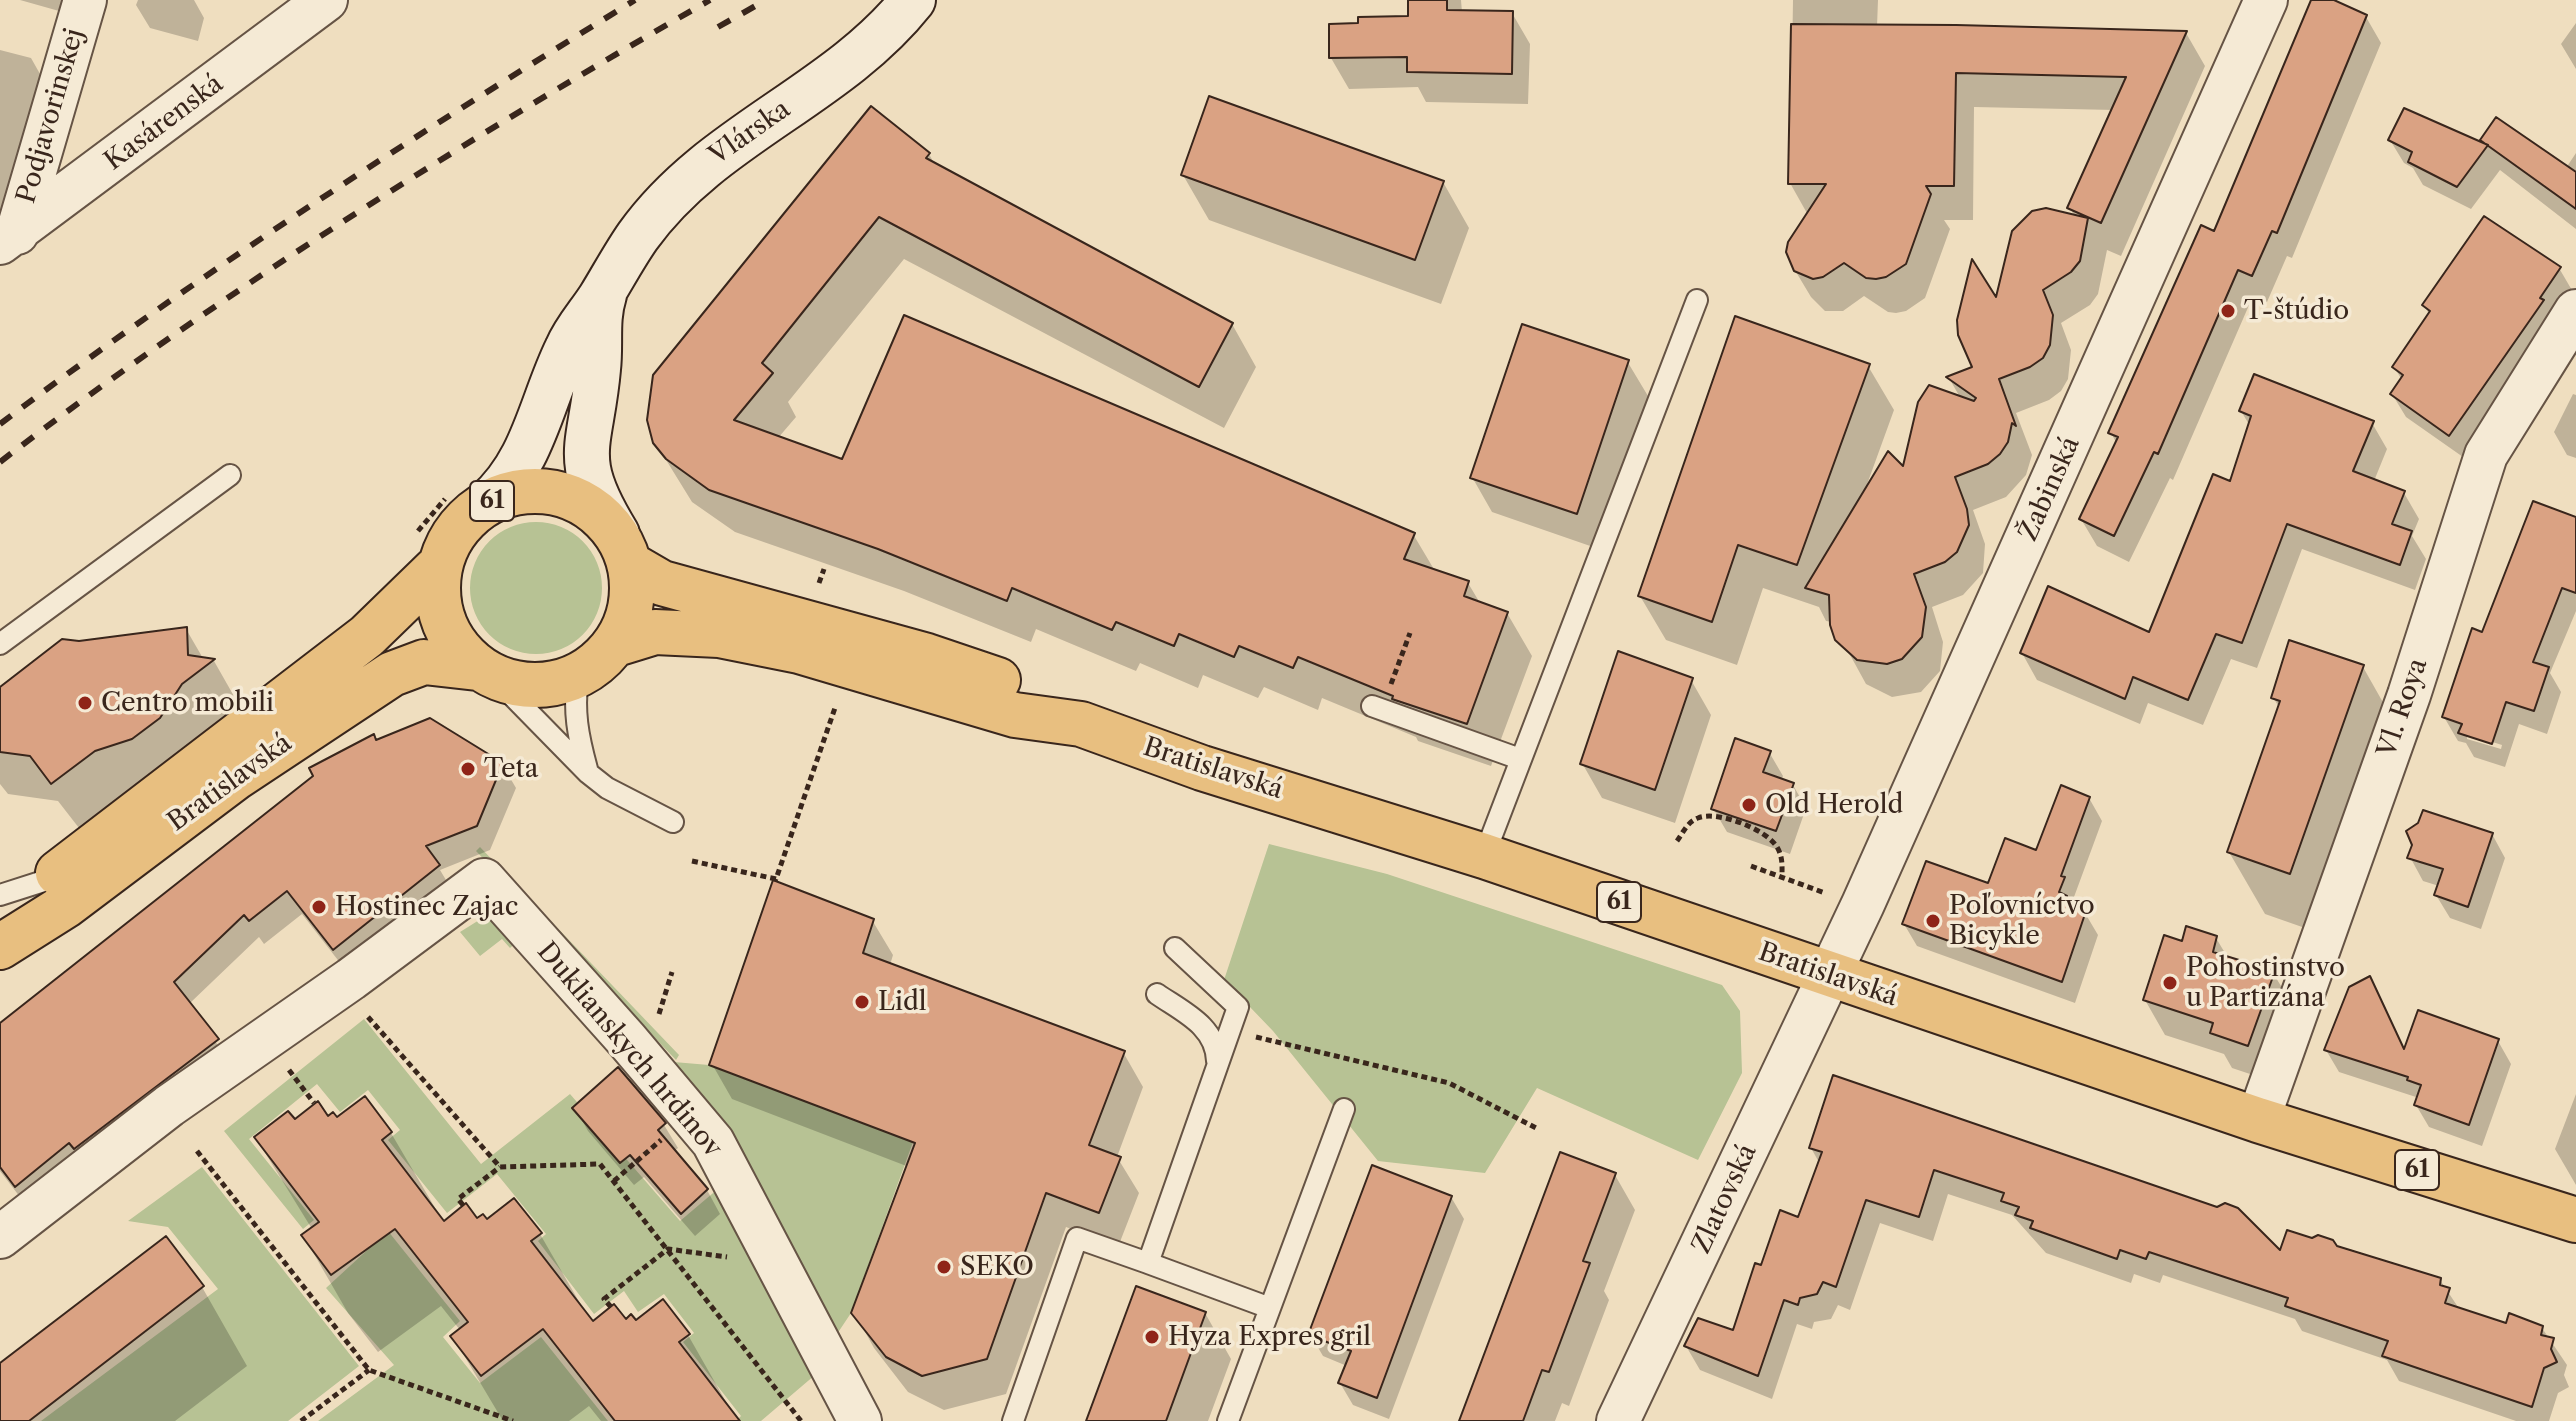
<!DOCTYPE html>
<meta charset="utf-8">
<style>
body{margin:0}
canvas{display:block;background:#efdebf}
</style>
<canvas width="2576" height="1421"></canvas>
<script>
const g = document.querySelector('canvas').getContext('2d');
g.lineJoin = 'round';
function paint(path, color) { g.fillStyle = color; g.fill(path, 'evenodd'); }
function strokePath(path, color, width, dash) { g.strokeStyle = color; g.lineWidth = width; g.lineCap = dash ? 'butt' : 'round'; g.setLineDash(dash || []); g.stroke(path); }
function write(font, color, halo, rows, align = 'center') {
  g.font = font + ' "Libre Caslon Text",serif'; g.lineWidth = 7; g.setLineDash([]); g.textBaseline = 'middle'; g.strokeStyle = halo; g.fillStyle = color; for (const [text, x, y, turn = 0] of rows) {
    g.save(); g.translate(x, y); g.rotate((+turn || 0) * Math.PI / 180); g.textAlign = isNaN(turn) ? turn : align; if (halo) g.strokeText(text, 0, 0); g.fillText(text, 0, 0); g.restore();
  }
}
paint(new Path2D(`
 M470 588a66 66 0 1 1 132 0a66 66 0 1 1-132 0Z
 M1269,844L1387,874L1722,985L1740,1011L1742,1073L1698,1160L1537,1088L1485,1173L1378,1161L1273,1031L1224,980Z
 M480,847L679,1055L676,1060L476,851Z
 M484,917L498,918L519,940L510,948L502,939L480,956L460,932Z
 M364,1019L481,1164L570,1094L680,1221L719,1188L815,1375L761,1421H736L741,1416L683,1342L694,1333L664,1294L638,1312L624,1291L594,1314L538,1241L546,1234L497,1174L447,1213L388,1140L400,1130L368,1090L340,1112L317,1084L249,1139L314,1220L303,1229L224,1131Z
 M662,1061L709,1065L913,1142L851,1313L829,1346L758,1180Z
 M202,1167L359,1366L288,1421H41L218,1289L168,1227L128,1221Z
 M388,1231L460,1321L443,1337L480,1383L541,1337L608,1421H318L394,1365L326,1288Z`), '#b7c294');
paint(new Path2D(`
 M20,0H62L59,11Z
 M138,0H194L204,18L198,41L150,28L136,5Z
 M1410,0H1461L1462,12L1512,13L1530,44L1528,104L1426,102L1418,87L1349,89L1331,58L1410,18Z
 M1793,0H1878L1877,27L2186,33L2205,66L2121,256L2107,250L2098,294L2090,305L2061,323L2071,350L2068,379L2061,391L2049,400L2016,413L2032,455L2026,475L2006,497L1973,510L1985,544L1983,573L1963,595L1932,607L1943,642L1940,671L1921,692L1892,697L1866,684L1832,622L1826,621L1819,607L1763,588L1737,665L1666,640L1640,596L1868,366L1894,410L1865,490L1904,470L1961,399L1949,378L1974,368L1996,302L2014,231L2033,212L2075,217L2070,208L2114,110L1974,107L1973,220H1944L1950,229L1925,298L1906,311L1896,313L1888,312L1864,296L1843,311H1825L1811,297L1790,262L1808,215L1790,183Z
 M2313,0H2329L2366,17L2381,43L2292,258L2287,256L2267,302L2253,296L2173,480L2170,478L2129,562L2097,546L2081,519L2117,444L2111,433L2215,234Z
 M2576,23V69L2561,44Z
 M0,50L31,58L44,81L39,103L33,102L9,187L0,238Z
 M2405,110L2487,147L2483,140L2566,168L2576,153V229L2500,170L2471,209L2423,185L2413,168L2404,163L2390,140Z
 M929,154L935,165L1232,324L1256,367L1224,428L904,259L788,402L796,417L778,438L844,461L1413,534L1435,571L1468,583L1480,603L1507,613L1532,656L1491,766L1418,741L1416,737L1322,698L1318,710L1264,687L1258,698L1203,675L1198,688L1140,663L1136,671L1036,629L1031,642L904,591L735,532L692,502L655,442Z
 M1183,175L1443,182L1469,228L1441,304L1209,220Z
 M2559,268L2573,292L2556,324L2463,457L2406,417L2392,394L2402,380L2394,367L2430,315L2424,306Z
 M1627,361L1648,396L1596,548L1492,512L1472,477Z
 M2573,394L2576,395V458L2567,455L2554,432Z
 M2241,411L2372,423L2387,449L2374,481L2404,493L2419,519L2412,536L2426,559L2415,590L2302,549L2257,668L2231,659L2203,725L2148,703L2140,724L2037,680L2022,653L2150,634L2231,483L2250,426Z
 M2576,520V611L2550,673L2561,692L2547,734L2519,724L2505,767L2474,757L2466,743L2458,741L2444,717L2483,634ZM2467,734L2502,745L2501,749L2467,739Z
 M186,629L204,660L214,661L239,705L208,729L186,763L158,784L121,796L79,828L58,801L8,794L0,784V689Z
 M2363,667L2398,729L2325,935L2265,914L2229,852L2280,709L2273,697Z
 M1691,680L1711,715L1675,823L1602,798L1582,763Z
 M376,742L502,764L516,788L490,850L440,870L452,890L348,973L302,914L264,944L259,937L189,1004L231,1064L30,1210L0,1171V1025Z
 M1769,752L1783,776L1781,781L1793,785L1806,808L1790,854L1727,832L1713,808Z
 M2089,798L2102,821L2074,897V909L2085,913L2098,935L2075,1003L1917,946L1904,924L1989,886L2038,853Z
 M2492,834L2505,858L2481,929L2450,918L2436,895L2439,886L2423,881L2410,857Z
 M872,920L893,955L890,965L1123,1052L1143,1087L1117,1157L1139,1193L1118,1247L1066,1227L1006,1394L944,1410L908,1392L874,1348L854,1312L909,1167L732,1099L712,1064Z
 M2216,938L2228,958L2273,973L2294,1007L2268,1080L2232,1068L2224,1054L2165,1035L2145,1000L2183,943Z
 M2369,979L2405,1051L2498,1041L2511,1064L2482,1146L2429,1127L2416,1105L2419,1098L2339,1072L2326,1050Z
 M1834,1078L2281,1253L2336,1248L2440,1280L2460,1310L2507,1326L2542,1328L2567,1365L2564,1375L2569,1387L2558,1393L2549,1421H2516L2399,1381L2387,1360L2302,1331L2295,1319L2163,1275L2160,1283L2134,1274L2131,1283L2046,1253L2012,1215L1948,1194L1933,1241L1880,1223L1850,1310L1838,1305L1831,1319L1814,1322L1812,1329L1797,1324L1772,1399L1700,1370L1686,1346L1734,1333L1762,1268L1799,1219L1820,1164L1811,1148Z
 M2576,1094V1185L2555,1149Z
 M575,1108L664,1125L678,1148L673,1152L707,1190L720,1214L695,1236L644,1177L634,1185L588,1131Z
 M327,1119L391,1133L444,1223L486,1222L540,1234L592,1324L636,1323L688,1335L737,1421H601L589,1406L569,1421H503L453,1337L460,1330L441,1306L378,1352L348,1313L303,1235L312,1229L256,1138L294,1122Z
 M1615,1175L1635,1210L1604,1291L1609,1300L1569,1406L1562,1403L1555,1421H1461Z
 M1451,1197L1464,1219L1389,1419L1353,1405L1340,1383L1347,1366L1323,1356L1310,1334Z
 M202,1287L247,1366L175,1421H0V1366Z
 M1205,1313L1231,1359L1208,1421H1088Z`), '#0003');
const building = new Path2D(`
 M1408,0H1447V10L1513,11L1512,74L1407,72V57L1329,58V24L1358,23V17L1408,16Z
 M2311,0H2334L2367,15L2277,233L2272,231L2252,276L2238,270L2158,454L2154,452L2114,536L2079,519L2118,437L2108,433L2201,225L2214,231Z
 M1791,24L1956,25L2187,31L2101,223L2067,208L2126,77L1956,73L1954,186H1926L1931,194L1906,264L1886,277L1876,279L1866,278L1844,263L1823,277L1813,279L1794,271L1786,252L1788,242L1826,184H1788Z
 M1209,96L1444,181L1415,260L1181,175Z
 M871,106L930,153L926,158L1233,323L1199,387L879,217L762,363L773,373L734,420L842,459L904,315L1415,533L1404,559L1469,581L1464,596L1508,612L1467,724L1392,699L1393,696L1298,657L1293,668L1239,646L1234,657L1179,634L1174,646L1116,622L1112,630L1012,588L1007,601L878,549L709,490L666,459L653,443L647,420L653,375Z
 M2404,108L2488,145L2457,187L2408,162L2412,152L2388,140Z
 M2496,117L2576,172V209L2480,140Z
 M2046,208L2088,218L2080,261L2071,272L2043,290L2053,315L2050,345L2043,358L2030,367L1999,379L2016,426L2012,423L2008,442L2000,454L1988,464L1955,477L1967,509L1969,525L1957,552L1945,562L1914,574L1926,607L1922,637L1902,659L1887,664L1857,660L1835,640L1830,625L1829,595L1805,588L1888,451L1903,466L1918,402L1929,385L1974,401L1976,398L1946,377L1972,367L1958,335L1957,320L1972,259L1996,297L2012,231L2032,211Z
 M2484,216L2561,267L2540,298L2544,300L2449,436L2390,394L2403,375L2392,367L2430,311L2422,305Z
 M1735,316L1870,364L1797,565L1738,545L1712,622L1638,596Z
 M1522,324L1629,360L1577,514L1470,478Z
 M2254,374L2374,421L2353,471L2405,491L2392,524L2412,531L2400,565L2287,524L2242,643L2216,634L2188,700L2133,677L2125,699L2020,653L2048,586L2149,632L2213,474L2230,481L2251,416L2239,411Z
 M2533,501L2576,517V593L2562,588L2533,662L2549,667L2534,711L2506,702L2492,744L2458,733L2462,724L2442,717L2472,628L2482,632Z
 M187,627L188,655L215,659L182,684L160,718L132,739L95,751L51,784L30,756L0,752V687L62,639L79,641Z
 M2289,640L2364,665L2290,874L2227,852L2280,701L2271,698Z
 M1618,651L1693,678L1655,790L1580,764Z
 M430,718L503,763L477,826L426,846L440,865L333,950L287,891L249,921L244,915L174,982L219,1039L74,1149L69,1143L15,1187L0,1167V1023L313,776L309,768L374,734L376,740Z
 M1735,738L1771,751L1763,772L1794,783L1776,831L1711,809Z
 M2061,785L2090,797L2061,876L2065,877L2059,892L2067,896L2064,903L2086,911L2062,982L1902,924L1926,861L1988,883L2005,838L2036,850Z
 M2423,810L2493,833L2468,907L2434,895L2443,869L2407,858L2412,845L2406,831L2418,823Z
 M773,880L874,919L863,953L1125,1051L1089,1145L1121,1157L1099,1213L1046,1193L987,1359L922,1376L886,1357L851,1313L915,1143L709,1065Z
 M2186,926L2217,936L2213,952L2275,971L2248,1046L2210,1033L2213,1023L2143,1000L2164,935L2182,941Z
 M2370,976L2404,1049L2418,1010L2499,1039L2469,1125L2414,1105L2421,1085L2407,1080L2408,1077L2324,1050L2349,987Z
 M618,1067L666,1123L658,1130L708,1189L681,1214L630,1155L620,1163L572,1108Z
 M1833,1075L2217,1207L2225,1203L2238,1208L2280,1250L2287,1230L2312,1238L2318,1235L2333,1240L2337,1246L2441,1278L2440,1285L2450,1288L2445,1303L2506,1323L2509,1313L2543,1326L2541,1335L2554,1338L2551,1349L2557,1362L2544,1368L2532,1407L2382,1356L2388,1341L2285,1306L2288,1298L2149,1252L2146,1259L2120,1250L2117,1259L2030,1228L2033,1221L2015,1215L2019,1207L2001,1201L2004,1193L1934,1170L1919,1217L1866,1200L1836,1287L1823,1282L1817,1294L1800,1298L1798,1305L1784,1300L1758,1376L1684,1346L1698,1318L1733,1330L1755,1263L1761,1265L1780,1210L1798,1217L1822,1152L1809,1148Z
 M365,1096L392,1132L382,1140L444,1221L466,1203L477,1218L483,1214L487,1219L514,1198L542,1233L531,1241L593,1321L614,1304L626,1319L631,1314L636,1320L663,1299L690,1334L679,1342L740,1421H615L543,1329L481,1376L450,1336L468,1322L395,1229L331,1275L301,1235L319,1222L254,1137L288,1111L295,1119L318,1101L328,1116L333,1112L337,1117Z
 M1560,1152L1616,1173L1583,1261L1590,1263L1549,1372L1542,1370L1523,1421H1459Z
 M1372,1165L1452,1196L1377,1398L1338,1383L1351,1351L1308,1335Z
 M166,1236L204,1286L29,1421H0V1363Z
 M1136,1286L1206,1312L1166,1421H1086Z`);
paint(building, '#daa283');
strokePath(building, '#39261c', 2);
const service = new Path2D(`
 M0,644L230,475
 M491,674L588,773L607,788L673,822
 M578,676C573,711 578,736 587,769
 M1372,706L1520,759
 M1484,856L1697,300
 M0,895L50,879
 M1157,994C1183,1012 1216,1026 1217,1061
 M1148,1263L1270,1308
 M1013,1421L1077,1238L1148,1263L1238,1007L1175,948
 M1228,1421L1344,1109`);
const minor = new Path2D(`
 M17,233L85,0
 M0,243L326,0
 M2258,1120L2409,695L2486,455L2576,311
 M0,1237L169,1106L351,979L484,880L627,1040L713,1142L860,1421
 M1618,1421L1863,904L2266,0`);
const secondary = new Path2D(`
 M604,295C596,320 601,344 598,369C591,449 569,456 617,534
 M487,503C534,462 541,402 567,349C575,330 589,315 600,298C613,277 624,256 638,236C711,134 836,97 913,0`);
const primary = new Path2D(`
 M438 588a97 97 0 1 1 194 0a97 97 0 1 1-194 0Z
 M631,565L662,583L927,656L998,680
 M616,644L655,632L719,635L799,651L1015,715L1081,724L1202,768L1484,856L2258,1120L2576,1220
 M58,873L367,636L436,569
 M0,947L65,906L235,778L392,674L424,662L477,668`);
strokePath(service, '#665445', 24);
strokePath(minor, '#665445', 46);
strokePath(secondary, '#39261c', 48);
strokePath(primary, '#39261c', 48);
strokePath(new Path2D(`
 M418,531L445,499
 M819,583L824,569
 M1391,684L1410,633
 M1677,841C1683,833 1687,822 1698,818C1717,810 1766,829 1777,847C1783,857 1782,866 1782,877
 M692,861L776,879L836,705
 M1751,866L1825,893
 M659,1014L672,972
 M368,1017L500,1167L600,1164L801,1421
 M1256,1037L1449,1083L1538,1129
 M289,1070L314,1103
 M197,1151L369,1370L513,1421
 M614,1181L661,1140
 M463,1205L458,1199L500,1167
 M611,1307L604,1299L668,1249L727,1257
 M301,1421L369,1370`), '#39261c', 5, [6, 4]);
strokePath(service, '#f5ead5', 20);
strokePath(minor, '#f5ead5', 42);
strokePath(secondary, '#f5ead5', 44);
strokePath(primary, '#e8bf80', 44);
strokePath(new Path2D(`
 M718,27L766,0
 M0,424C204,270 417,134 635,0
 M0,462C224,290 465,140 710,0`), '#39261c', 6, [14, 14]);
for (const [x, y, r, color] of [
 [2228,311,8,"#8f2418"],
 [85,703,8,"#8f2418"],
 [468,769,8,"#8f2418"],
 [1749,805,8,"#8f2418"],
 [319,907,8,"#8f2418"],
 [1933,921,8,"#8f2418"],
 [2170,983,8,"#8f2418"],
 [862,1002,8,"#8f2418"],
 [944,1267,8,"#8f2418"],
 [1152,1337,8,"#8f2418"]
]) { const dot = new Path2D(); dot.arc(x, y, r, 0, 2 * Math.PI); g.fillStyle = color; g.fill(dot); strokePath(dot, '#f5ead5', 3); }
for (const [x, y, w] of [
 [492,501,44],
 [1619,902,44],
 [2417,1170,44]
]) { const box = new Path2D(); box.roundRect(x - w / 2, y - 20, w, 40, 6); g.fillStyle = '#f5ead5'; g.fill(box); strokePath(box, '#39261c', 2); }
write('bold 24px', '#39261c', null, [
 ["61",492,501],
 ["61",1619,902],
 ["61",2417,1170]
]);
write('26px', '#39261c', '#f5ead5', [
 ["Podjavorinskej",51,116,-74],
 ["Kasárenská",164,123,-37],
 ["Vlárska",750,133,-35],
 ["Žabinská",2050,489,-66],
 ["Vl. Roya",2403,708,-71],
 ["Bratislavská",1213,769,18],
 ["Bratislavská",230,783,-36],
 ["Bratislavská",1828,975,19],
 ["Duklianskych hrdinov",629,1050,50],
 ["Zlatovská",1725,1199,-65]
]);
write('26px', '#39261c', '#f5ead5', [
 ["T-štúdio",2244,311],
 ["Centro mobili",101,703],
 ["Teta",484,769],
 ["Old Herold",1765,805],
 ["Poľovníctvo",1949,906],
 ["Bicykle",1949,936],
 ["Hostinec Zajac",335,907],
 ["Pohostinstvo",2186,968],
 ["u Partizána",2186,998],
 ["Lidl",878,1002],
 ["SEKO",960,1267],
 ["Hyza Expres gril",1168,1337]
], 'left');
</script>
